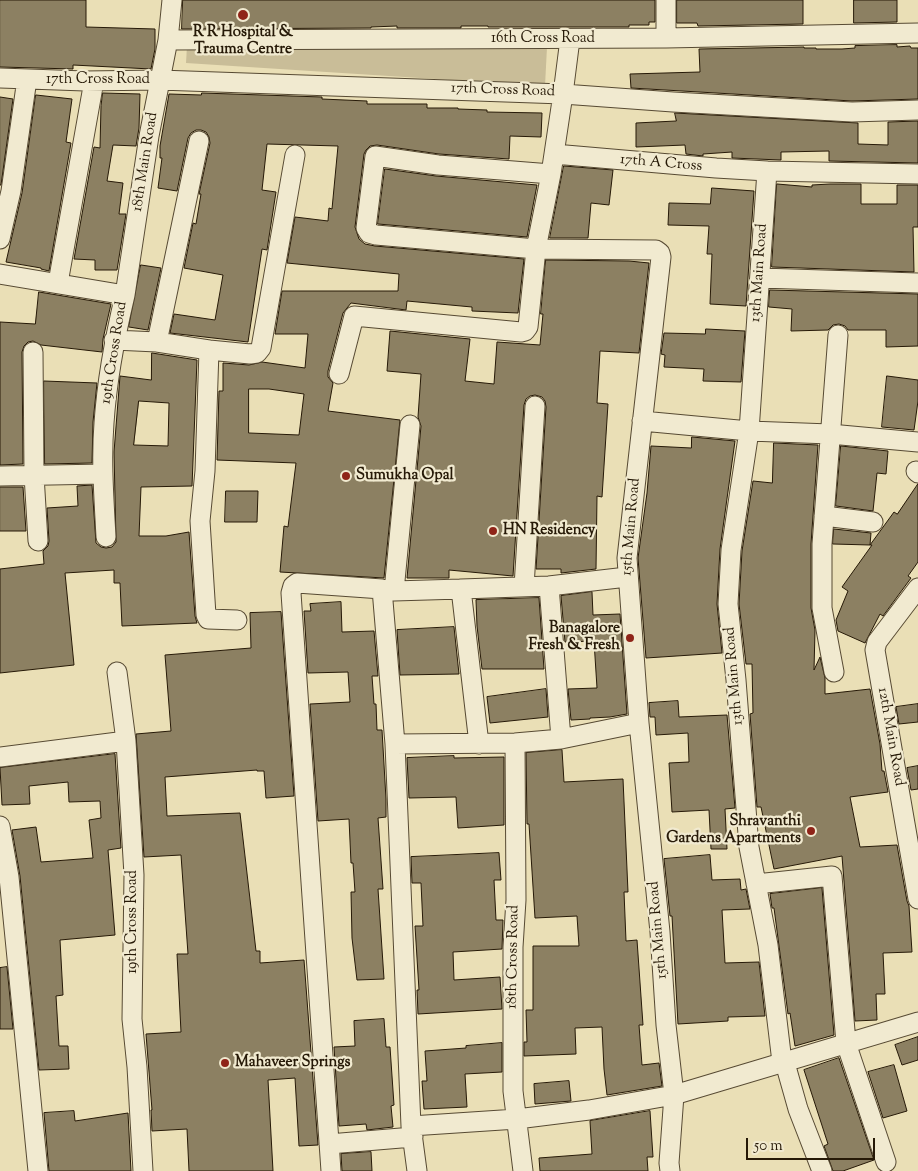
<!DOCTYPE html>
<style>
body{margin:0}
#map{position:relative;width:918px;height:1171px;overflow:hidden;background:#eadfb6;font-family:"Sorts Mill Goudy",serif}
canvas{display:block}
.scale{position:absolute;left:746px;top:1138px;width:129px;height:22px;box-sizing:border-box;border:2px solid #261907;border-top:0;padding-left:6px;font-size:15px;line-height:18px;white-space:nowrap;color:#261907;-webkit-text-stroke:4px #f1ead0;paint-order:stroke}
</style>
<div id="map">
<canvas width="918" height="1171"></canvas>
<div class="scale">50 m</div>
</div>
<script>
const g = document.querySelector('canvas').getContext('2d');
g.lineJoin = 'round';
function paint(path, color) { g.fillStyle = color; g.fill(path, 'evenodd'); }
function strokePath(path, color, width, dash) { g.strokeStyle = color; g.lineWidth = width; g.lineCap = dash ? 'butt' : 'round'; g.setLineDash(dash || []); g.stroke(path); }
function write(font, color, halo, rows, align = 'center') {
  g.font = font + ' "Sorts Mill Goudy",serif'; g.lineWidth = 4.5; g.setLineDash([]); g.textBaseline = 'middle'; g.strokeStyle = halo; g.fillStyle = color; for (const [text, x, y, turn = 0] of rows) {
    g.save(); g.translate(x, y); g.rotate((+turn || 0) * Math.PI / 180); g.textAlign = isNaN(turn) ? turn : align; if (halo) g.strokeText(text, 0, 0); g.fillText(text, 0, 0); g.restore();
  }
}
paint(new Path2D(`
 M187,46L547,47L545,86L186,63Z`), '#c9bd98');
const building = new Path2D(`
 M0,0H86V27L155,29V49L151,69L73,65V69L0,67Z
 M183,0H655V22H649V25H629V27H488V26H461V28H397V26L371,27V28L182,29Z
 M677,0H803V24L698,26L697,23H677Z
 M854,0H897V22L854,23Z
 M897,45V47L910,46L911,48H918V99L852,101L631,88L630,74L700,72L699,49L804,47V48H816V49H842L855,48V46Z
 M103,93L140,94L139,128L136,146L113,145L107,181L123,183L119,214H126L117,270H95V260L74,259L94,147L100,148L101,106Z
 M202,93L322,97V99L367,101V104H427V108H458V109L487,110V112L542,113L541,137L510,136L509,159L439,154L377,145L370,146L366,150L364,154L355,227L359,239L365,244L375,246L524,259L518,313L472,311V307L407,301L406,310L351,303L343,313L328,371V377L333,383L328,411L400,420L384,578L280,572L284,526L288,527L296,463L217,460L219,391H223V363L249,365L262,362L305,368L308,334H275L282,291H398L399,274L287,263L295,217L328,221L329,208L332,209L338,146L267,144L262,190L276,192L267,250L262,249L248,342L170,333L174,314L215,320L223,275L184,268L193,223L196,224L201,194H199L210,143L209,137L206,132L201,130H196L191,133L188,138L177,191L158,188L162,158H160V146L169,94L201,95ZM249,389H269L304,394L299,435L249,433Z
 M36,95L72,99L66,142L71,143L49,271L41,269V268L6,262L22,193Z
 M0,97L13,99L1,185H0Z
 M675,113L858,123V144L888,145V122L918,121V163L829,161V151L781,152V160L732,158V152L703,154V156L686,154L685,145L636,147V123L676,121Z
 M564,166L613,170L609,205L591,203L588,238H550Z
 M385,169L436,176L537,185L527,237L378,224Z
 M777,184L812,187V185L830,184H861V204H897V185H918V227H913L914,272L772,267Z
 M712,188L754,191L746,306L710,304L712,254H707L709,226L668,225L669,203L710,204Z
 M546,260L629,261L649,263L639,353L600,351L597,403L608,404L602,497L597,496L596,569L561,573V569H536L546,407L545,401L542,397L535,395L530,396L526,399L524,405L513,576L449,570V578H407L421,426L418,417L421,374L387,371L390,331L470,339L465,381L494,384L497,342L540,345L543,314H541Z
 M141,265L161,268L148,330L129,327Z
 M770,290L918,294V346L886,347V330H848L845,326L839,324L833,325L828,330L791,331L792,309L769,307Z
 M39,292L111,304L103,339L102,352L41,345L33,341L28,342L24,346L22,352L23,464L0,465V322L35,324Z
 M706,329L745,331L741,382L703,381L704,369L664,367L665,355L661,354L664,333L705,334Z
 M152,353L197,360L192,486L141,487L139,536H166L189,532L195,616L197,623L122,626L120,583H114V570L65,573L74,665L0,673V569L44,564L43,551L48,546L49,541L47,508L78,506L77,486L92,485L96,543L101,547L106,548L112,547L116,542L114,452L120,376L151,380ZM139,401L169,403L168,446L134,445Z
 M887,376L918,380V401L914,430L882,427Z
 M44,381L97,383L93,422L92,463L45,464Z
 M692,437L735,441L720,549L717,604L722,653L646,658L638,558L647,493L651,446L691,448Z
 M774,443L818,445L811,544V608L815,630L814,670L820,657L825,678V694L870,689L880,744L882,771H884L888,792L850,797L860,847L897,845L907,901L909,906L912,952L883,953L885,994H876L877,1020L855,1021L842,856L774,869L761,807H757L750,714L753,713L752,664H746L739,604L742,551L753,481L772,483Z
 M841,446L888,451L886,474L877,473L873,511L836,506Z
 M918,484V562L908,576L911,578L883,616L880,614L865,643L838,631L836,620L848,591L842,587L872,545H870L894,512L897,514Z
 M0,487H23L26,531H0Z
 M226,491H258L257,522H225Z
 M834,529L871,533L870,545L833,544Z
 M592,592L593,615L620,614L627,714L610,717L590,718V719L571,720L568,689L597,688L594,641L565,642L561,596Z
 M539,598L544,669H482L477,626L476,600Z
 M341,602L342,632L374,631L378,676H372L374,704H376L377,730H382L386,799V817L378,818L383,889H378L384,979L357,980L352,938L351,892H355L353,863H351L349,819L318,821L310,704L350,702L348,672L308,673L304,611H311L310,604Z
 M281,612L294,796L266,798L264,771H257V770L165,777L167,816L240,813L256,951H260V963L304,960L318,1145L299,1146L295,1078L268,1080L273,1171H189L187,1129L152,1131L151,1110H152L146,1034L181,1032L177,954H188L181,855L144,857L136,734L171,731L165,655L251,648L250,613Z
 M454,627L459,674L400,675L397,630Z
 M546,689L548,717L490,723L487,697Z
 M678,701L679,717L727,715L735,808L725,809L727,849H711L709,810L672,812L669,763L689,762L688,733L656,735L655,717H650L649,703Z
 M918,704V722L899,724L896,707Z
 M562,750L564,782L623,779L628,892H624L626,941L637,940L643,1025H639L642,1065L659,1063L662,1086L607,1095L604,1069L602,1027L575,1028L576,1054L524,1056V1042H527L526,1010H533V946H579L577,916L535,918L529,824H527L526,753Z
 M115,754L121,848L108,850L115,935L60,940L63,995L56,996L59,1046H68L69,1069L39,1070L20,876L12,830L36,827L41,862L93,858L89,820L101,818L100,801L69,802L68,782L29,786L30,804L2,805L0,768Z
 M454,756V758L504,757V825L458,828L456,797L409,798L407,758Z
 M918,766V789L911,790L907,768Z
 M499,853L501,880H494L496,920H503L502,949L453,952L454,980L500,977L502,1009L418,1014L417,990H419L415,926H423L421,883H412L411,857Z
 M710,855L712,880L740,879L741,890L746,889L750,909L722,910L725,963L759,962L765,1016L728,1017V1021L678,1024L672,916H670L664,859Z
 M822,888L834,1035L795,1046L790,1013L788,1014L774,908H772L770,894Z
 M7,967L13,1029H0V968Z
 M384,1019L386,1047H390L394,1105L391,1106L393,1127L367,1130L366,1124L339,1126L334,1047L355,1046L354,1021Z
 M918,1037V1060L902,1065L895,1045Z
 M502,1043V1072L465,1074L467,1107L424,1109L422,1081H427L425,1051L466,1048V1046Z
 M839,1058L874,1160L843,1171H833L824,1146L828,1144L804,1070Z
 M894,1065L907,1111L883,1118L868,1072Z
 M569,1081L571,1101L535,1104L534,1084Z
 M74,1111L75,1121L128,1113L131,1171H49L44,1113Z
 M650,1111L653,1157H647L648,1171H540L539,1158L592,1154L590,1121Z
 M371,1152L372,1171H342L341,1154Z`);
paint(building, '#8c8062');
strokePath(building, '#261907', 1);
const minor = new Path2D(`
 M666,38V0
 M570,39L563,94L673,102L852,112L918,110
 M168,40L666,38L918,33
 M0,78L85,81L159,80L563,94L551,174L536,249L528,327L525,331L521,332L354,316L339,374
 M554,154L716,168L767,171L918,174
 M767,171L749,431L731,550L728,604L736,680L749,847L768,945L782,1062L785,1063L798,1109L822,1171
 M551,174L438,165L375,156L366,228L369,233L376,235L536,249L656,250L660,253L661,257L627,558L639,723L660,932L666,1025L674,1095L669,1163L670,1171
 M0,239L11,191L27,79
 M0,274L125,295C115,337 107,379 104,423C101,461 104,499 106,537
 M760,278L918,283
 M58,283L94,81
 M125,295L149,136L168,40L172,0
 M114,340L157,342L209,350L205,471L200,521L206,615L208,619L237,620
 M157,342L199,141
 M209,350L250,354L257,353L261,348L295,155
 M33,352L34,475L38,541
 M642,421L749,431L830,434L918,442
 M916,471L918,473
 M0,476L103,474
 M824,516L873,522
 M549,586L561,739
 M524,587L535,406
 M918,588L877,642L875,650L918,899
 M394,591L410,425
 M117,672L126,741L134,875L132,1019L137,1067L143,1171
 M834,672L822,608V544L838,335
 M515,743L516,900L513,947V1091L523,1171
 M395,744L515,743L561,739L639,723
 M479,744L461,589L549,586L627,577
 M0,757L126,741
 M0,826L9,877L38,1171
 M756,884L832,876L846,1043L886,1162
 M411,1126L517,1119L589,1110L674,1095L918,1022
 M329,1144L413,1137
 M331,1171L291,593L293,586L297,583L382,589
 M417,1171L411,1126L395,744L382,589L394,591L461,589`);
strokePath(minor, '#574a33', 21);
strokePath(minor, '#f1ead0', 19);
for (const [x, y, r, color] of [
 [243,15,6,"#8f2418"],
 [346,476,5,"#8f2418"],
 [493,531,5,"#8f2418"],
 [630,638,5,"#8f2418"],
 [811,831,5,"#8f2418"],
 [225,1063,5,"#8f2418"]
]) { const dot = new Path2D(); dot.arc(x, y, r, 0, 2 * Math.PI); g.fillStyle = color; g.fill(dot); strokePath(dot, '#f1ead0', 2); }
write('bold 15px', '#261907', '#f1ead0', [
 ["R R Hospital &",243,33,"center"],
 ["Trauma Centre",243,50,"center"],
 ["Sumukha Opal",356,476],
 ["HN Residency",503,531],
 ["Banagalore",620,629,"right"],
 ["Fresh & Fresh",620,646,"right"],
 ["Shravanthi",801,822,"right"],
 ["Gardens Apartments",801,839,"right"],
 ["Mahaveer Springs",235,1063]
], 'left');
write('15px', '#261907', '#f1ead0', [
 ["16th Cross Road",543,39],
 ["17th Cross Road",98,80],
 ["17th Cross Road",503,91,2],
 ["18th Main Road",146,162,-81],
 ["17th A Cross",661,164,5],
 ["13th Main Road",760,273,-86],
 ["19th Cross Road",115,353,-81],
 ["15th Main Road",632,527,-85],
 ["13th Main Road",735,676,-95],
 ["12th Main Road",890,737,80],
 ["19th Cross Road",133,922,-90],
 ["15th Main Road",659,930,-95],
 ["18th Cross Road",514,957,-89]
]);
</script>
